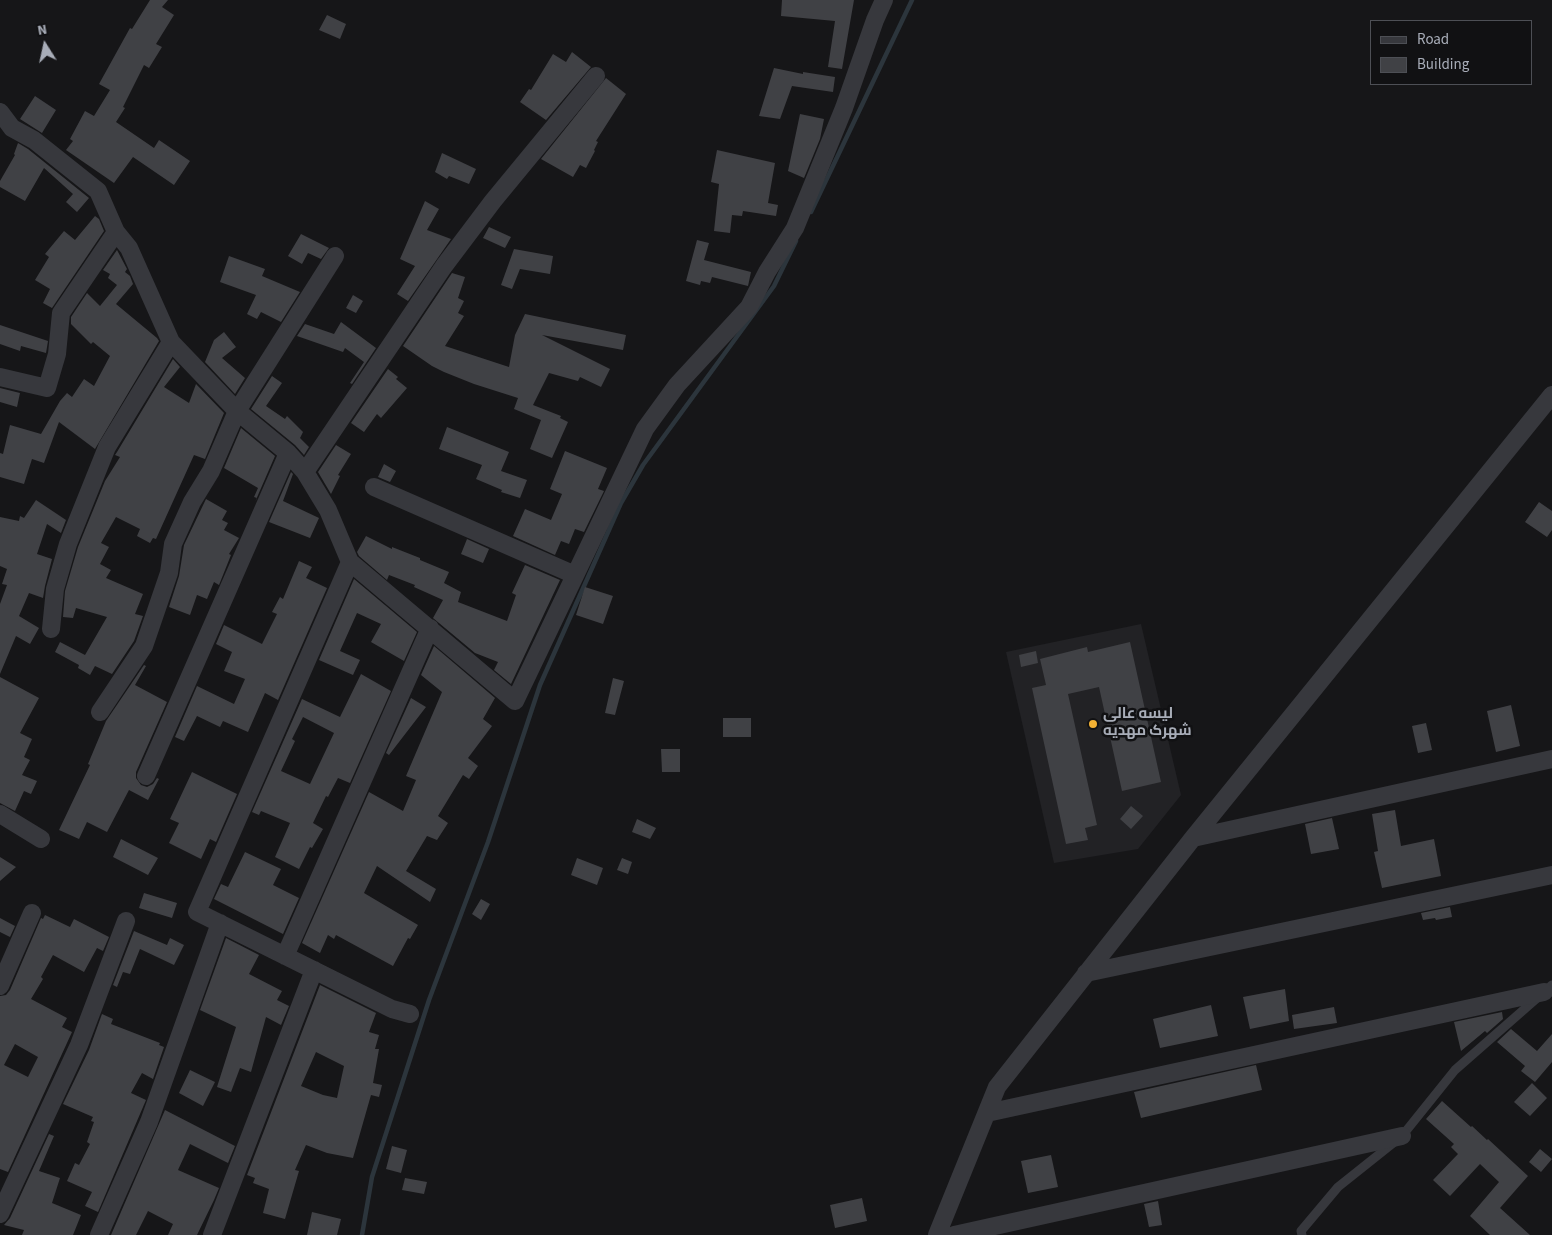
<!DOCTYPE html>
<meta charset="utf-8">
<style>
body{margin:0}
#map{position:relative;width:1552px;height:1235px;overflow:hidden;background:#161618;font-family:"Source Sans 3",sans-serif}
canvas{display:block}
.legend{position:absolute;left:1370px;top:20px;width:162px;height:65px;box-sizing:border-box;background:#111113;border:1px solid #4d4f55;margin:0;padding:6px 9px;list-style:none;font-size:15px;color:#a8adb8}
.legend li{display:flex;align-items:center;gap:10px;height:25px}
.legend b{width:25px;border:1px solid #4d4f55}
.north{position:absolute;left:20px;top:20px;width:50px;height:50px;-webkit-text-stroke:4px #111113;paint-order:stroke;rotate:350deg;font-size:14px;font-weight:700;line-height:20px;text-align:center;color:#a8adb8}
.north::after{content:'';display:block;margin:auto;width:18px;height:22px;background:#a8adb8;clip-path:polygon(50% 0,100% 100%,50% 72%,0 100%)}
</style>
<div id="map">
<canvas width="1552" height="1235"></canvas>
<ul class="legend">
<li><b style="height:6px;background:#37383d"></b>Road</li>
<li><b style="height:14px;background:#404145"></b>Building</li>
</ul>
<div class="north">N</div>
</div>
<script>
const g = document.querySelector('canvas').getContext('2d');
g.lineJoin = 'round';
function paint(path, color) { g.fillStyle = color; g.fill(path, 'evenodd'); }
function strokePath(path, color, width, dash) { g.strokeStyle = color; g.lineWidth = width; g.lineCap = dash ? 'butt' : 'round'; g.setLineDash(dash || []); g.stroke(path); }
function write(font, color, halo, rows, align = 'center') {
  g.font = font + ' "Source Sans 3",Cairo,sans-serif'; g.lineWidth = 5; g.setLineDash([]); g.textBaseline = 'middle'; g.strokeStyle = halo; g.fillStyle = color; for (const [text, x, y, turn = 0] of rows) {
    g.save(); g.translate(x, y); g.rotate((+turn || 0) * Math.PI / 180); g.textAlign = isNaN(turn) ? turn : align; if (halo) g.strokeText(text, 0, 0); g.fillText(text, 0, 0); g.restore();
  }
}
paint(new Path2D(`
 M1141,624L1181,795L1138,849L1054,863L1006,652Z`), '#222225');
strokePath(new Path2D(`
 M811,212L912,0
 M362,1235L372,1177L429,1000L488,842L540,685L621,503L643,465L774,286L796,241`), '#2c353c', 4.5);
paint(new Path2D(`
 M150,0H168L162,7L174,15L156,44L162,47L149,68L144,65L123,107L125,108L116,122L154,148L159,140L190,161L174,185L133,157L114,183L66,150L73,141L70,139L85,111L94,116L110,90L99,84L130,28L132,29Z
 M782,0H854L842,69L828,67L835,21L781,16Z
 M327,15L346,24L340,39L319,30Z
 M572,52L591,67L546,120L520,102L529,89L531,90L553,54L566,62Z
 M774,68L803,74V72L835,77L833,92L792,86L780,119L759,116Z
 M606,78L626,94L596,141L598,142L594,150L595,151L586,168L580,165L573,177L541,159Z
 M35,96L56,110L42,133L20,119Z
 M800,114L824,119L820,139L804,178L788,171Z
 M18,143L28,149L89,198L77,212L66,202L73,194L44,168L25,201L0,187V181L15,155L14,154Z
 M717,150L775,163L768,203L778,205L776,216L743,211L742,216L732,215L730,233L714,231L719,184L711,182Z
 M442,153L476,169L469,184L449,176L447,179L435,172Z
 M425,201L439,209L427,230L451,239L408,301L397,294L415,266L400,259Z
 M95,216L99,219L104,231L52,308L43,303L50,289L35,280L49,257L45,254L64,231L75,240Z
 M489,227L511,237L505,248L483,238Z
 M301,234L329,248L321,259L308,253L302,264L288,256Z
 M697,240L709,243L704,260L751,272L748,286L712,277L710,283L701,281L700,285L686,281Z
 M514,249L553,256L550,274L520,269L512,289L501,285Z
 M117,250L127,269L125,272L130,276L133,284L116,304L157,338L159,341L95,449L59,422L44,463L32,459L24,484L0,477V453L3,454L10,425L41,434L60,401L67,393L72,397L84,379L94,386L110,356L93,342L91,344L71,324V317L87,293L100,306L117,285L108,278L110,274L103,270Z
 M229,256L265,269L262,276L300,292L281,322L261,312L257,319L247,314L256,295L220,282Z
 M452,273L465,277L458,298L464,301L458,313L464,316L445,346L509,367L515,335L525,314L626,335L623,350L542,335L610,369L601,387L580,377L578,381L549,373L533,405L561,416L560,418L568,422L552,458L530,449L541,420L514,409L518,398L474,384L444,372L432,366L403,346Z
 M353,295L363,301L356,313L346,308Z
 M341,322L376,348L352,384L350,383L364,362L345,348L343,352L297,336L305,324L334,334Z
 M0,325L48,341L46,353L21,346L20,351L0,344Z
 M224,332L236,347L222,358L245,378L235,394L205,362L214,340Z
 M173,359L180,367L164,387L189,403L196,384L224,413L205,459L194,455L156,539L153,538L150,543L137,536L140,529L116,517L101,543L109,547L100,564L111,570L106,578L143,594L135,614L143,616L134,641L112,674L95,666L90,675L78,668L79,665L55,652L60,642L85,655L107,617L76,608L73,618L63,617L65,591L78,547L105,481L120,457L115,455L117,452Z
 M388,369L398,377L396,379L407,388L381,418L377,414L364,432L351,423Z
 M272,376L282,383L266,406L285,419L287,416L303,432L300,438L309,447L304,455L295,445L251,409Z
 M0,388L20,393L17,407L0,402Z
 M447,427L509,452L501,471L527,480L520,498L501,492L502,490L476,479L482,465L439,449Z
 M241,428L275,456L255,502L257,498L254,497L258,488L224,468Z
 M336,445L351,454L338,475L340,476L331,494L318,472Z
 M565,451L607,468L598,489L604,491L584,532L575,529L569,544L561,541L555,555L513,536L525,509L551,520L562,494L550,489Z
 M384,464L396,471L390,482L378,477Z
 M291,472L293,474L283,501L319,518L310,538L269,522Z
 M206,499L227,511L222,520L228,523L224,530L239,538L229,554L231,555L219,585L214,582L207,599L197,595L190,615L169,607L179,576L184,545Z
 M36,500L66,520L61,533L47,524L37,554L52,559L45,586L43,598L29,593L19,616L39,628L30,644L16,636L0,674V604L7,585L2,584L7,569L0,566V517L19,521L20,516L24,518Z
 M1539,502L1552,511V530L1547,537L1525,522Z
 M366,536L392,549V547L420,558V560L449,572L444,583L461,592L458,602L507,621L516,595L512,593L525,565L560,580L511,684L494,670L498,662L475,653L433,618L443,600L414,587L415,585L389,575L387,580L359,556L357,552Z
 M467,539L489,549L483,563L461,554Z
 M299,561L312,567L306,578L327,588L278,700L265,693L248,732L223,721L220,727L197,716L184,741L175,737L197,686L234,704L245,679L224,671L232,652L216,644L224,625L262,644L277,614L272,612L280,597L283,599Z
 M354,579L417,632L404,661L371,642L381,624L357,613L340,651L360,660L353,675L319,660Z
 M585,587L613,596L603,624L576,615Z
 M1130,642L1161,782L1122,791L1099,687L1068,694L1097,825L1085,828L1088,840L1066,844L1032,688L1046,685L1040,659L1087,647L1088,652Z
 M434,646L495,698L483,719L492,726L468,758L478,766L469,779L463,775L438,816L448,823L437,840L427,836L406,871L436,889L430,902L377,866L364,893L418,925L410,939L408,938L393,966L336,935L334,939L328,935L320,953L302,943L369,792L403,811L416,780L406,776L442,692L421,675Z
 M1036,651L1038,663L1021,667L1019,655Z
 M144,665L146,666L135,685L167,702L136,772V778L141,785L147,787L153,784L157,778L159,779L148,800L129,790L107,832L87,822L79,839L59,830L90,765L88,764L106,721Z
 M361,674L391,691L350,783L338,778L328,797L326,796L313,823L323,829L312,848L310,847L299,869L275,857L290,823L261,811L259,815L252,812L302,699L340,717ZM303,717L334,733L310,784L281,771L295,741L292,739Z
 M0,677L39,698L20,733L32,739L24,757L30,760L22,775L37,781L31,794L24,791L15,811L0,803Z
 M613,678L624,681L615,715L605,713Z
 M411,698L426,707L389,755L386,753Z
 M1511,705L1520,746L1496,752L1487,711Z
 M723,718H751V737H723Z
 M1426,723L1432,750L1418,753L1412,726Z
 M661,749H680V772H662Z
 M192,772L237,794L216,842L210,839L201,859L169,843L179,823L170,819Z
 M1131,806L1143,816L1131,829L1120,819Z
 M1395,810L1401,846L1434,839L1441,876L1382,888L1374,852L1378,851L1372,814Z
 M1332,818L1339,849L1311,854L1305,824Z
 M637,819L656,828L650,839L632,832Z
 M121,839L158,858L148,875L113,857Z
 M245,852L281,869L273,885L299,898L283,934L214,899L221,884L228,887Z
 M0,857L16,867L0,881Z
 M577,858L603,868L597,885L571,875Z
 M622,858L632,862L628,874L617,870Z
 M144,893L177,903L172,918L139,908Z
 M481,899L490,904L481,920L472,914Z
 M1450,907L1452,917L1436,920L1435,918L1423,920L1421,913Z
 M45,915L70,927L74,919L109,937L103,951L97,948L84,972L53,955L41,977L43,979L31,999L67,1018L62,1027L72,1032L8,1172L0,1169V996L6,995L10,990L41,918L43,919ZM15,1044L38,1057L28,1077L4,1065Z
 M0,918L15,926L10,937L0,932Z
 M134,931L167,945L170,938L184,945L174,965L140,949L130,974L123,972L117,987L113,985Z
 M226,938L259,955L249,974L282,991L277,1000L289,1006L281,1025L266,1017L251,1072L240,1068L231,1092L217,1087L236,1027L200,1010Z
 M320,985L376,1013L369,1032L379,1035L375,1049H379L373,1083L382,1085L379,1097L371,1095L353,1158L327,1153L306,1145L295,1170L299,1171L285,1219L263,1213L269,1189L253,1183L255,1178L247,1175ZM316,1052L344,1066L337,1098L323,1095L301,1086Z
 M1285,989L1289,1021L1250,1029L1243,997Z
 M1211,1005L1218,1036L1160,1048L1153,1019Z
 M1334,1007L1337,1023L1294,1029L1292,1015Z
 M1502,1012L1503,1019L1487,1033L1485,1031L1461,1051L1454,1022Z
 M102,1014L113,1019L111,1024L160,1043L159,1045L164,1047L153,1079L142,1073L131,1093L146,1100L98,1212L85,1206L92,1192L67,1181L75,1163L79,1165L90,1144L87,1142L94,1122L91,1121L93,1117L63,1104L89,1050Z
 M1511,1029L1537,1051L1552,1034V1062L1535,1082L1521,1071L1525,1066L1497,1042Z
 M1256,1065L1262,1090L1141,1118L1134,1092Z
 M190,1070L215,1082L203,1106L179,1093Z
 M1532,1083L1547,1098L1530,1116L1514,1102Z
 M1442,1101L1471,1127L1472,1126L1487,1140L1488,1139L1528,1176L1500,1208L1530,1235H1490L1470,1216L1499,1182L1480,1164L1450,1196L1433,1180L1458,1154L1451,1147L1454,1144L1426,1119Z
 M165,1110L235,1146L228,1163L190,1144L178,1170L219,1188L214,1200L197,1235H168L173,1224L148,1211L136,1235H111Z
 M49,1134L54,1136L39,1171L60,1178L52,1203L81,1215L73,1235H22L24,1230L4,1225L10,1218Z
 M392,1146L407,1150L401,1173L386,1169Z
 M1540,1149L1552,1159L1541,1172L1529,1162Z
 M1051,1155L1058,1187L1028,1193L1021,1161Z
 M405,1178L427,1182L424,1194L402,1190Z
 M862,1198L867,1221L835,1228L830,1205Z
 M1158,1201L1162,1225L1149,1227L1144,1204Z
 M312,1212L341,1219L337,1235H307Z`), '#404145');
strokePath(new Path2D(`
 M1302,1235L1301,1231L1338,1187L1402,1136L1455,1070L1552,985`), '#37383d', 9);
strokePath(new Path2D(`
 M0,112L12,128L34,140L98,191L116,232L129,248L171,342L237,411L288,453L305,472L328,510L350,562L515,701L645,429L677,385L749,307L767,272L795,228L844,108L875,20L884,0
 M0,377L47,388L57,354L61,313L116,232
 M305,472L444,266L493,201L596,76
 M374,487L575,575
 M350,562L197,912L392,1009L410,1014
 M51,629L55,589L68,544L107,447L171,342
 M100,712L144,646L169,573L173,544L192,502L211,471L237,411L335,256
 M146,776L288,453
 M0,814L41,839
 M1193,838L1552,759
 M285,956L430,628
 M1086,973L1552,875
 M0,986L32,913
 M987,1113L1544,992
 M0,1214L79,1045L126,921
 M99,1235L149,1122L220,923
 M212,1235L314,970
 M937,1235L997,1087L1193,838L1552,395
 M954,1235L1402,1136`), '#37383d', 18);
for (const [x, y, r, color] of [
 [1093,724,5,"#f2b134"]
]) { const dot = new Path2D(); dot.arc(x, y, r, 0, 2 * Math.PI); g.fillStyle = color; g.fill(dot); strokePath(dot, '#111113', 2); }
write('bold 15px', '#a8adb8', '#111113', [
 ["لیسه عالی",1103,715],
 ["شهرک مهدیه",1103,732]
], 'left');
</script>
